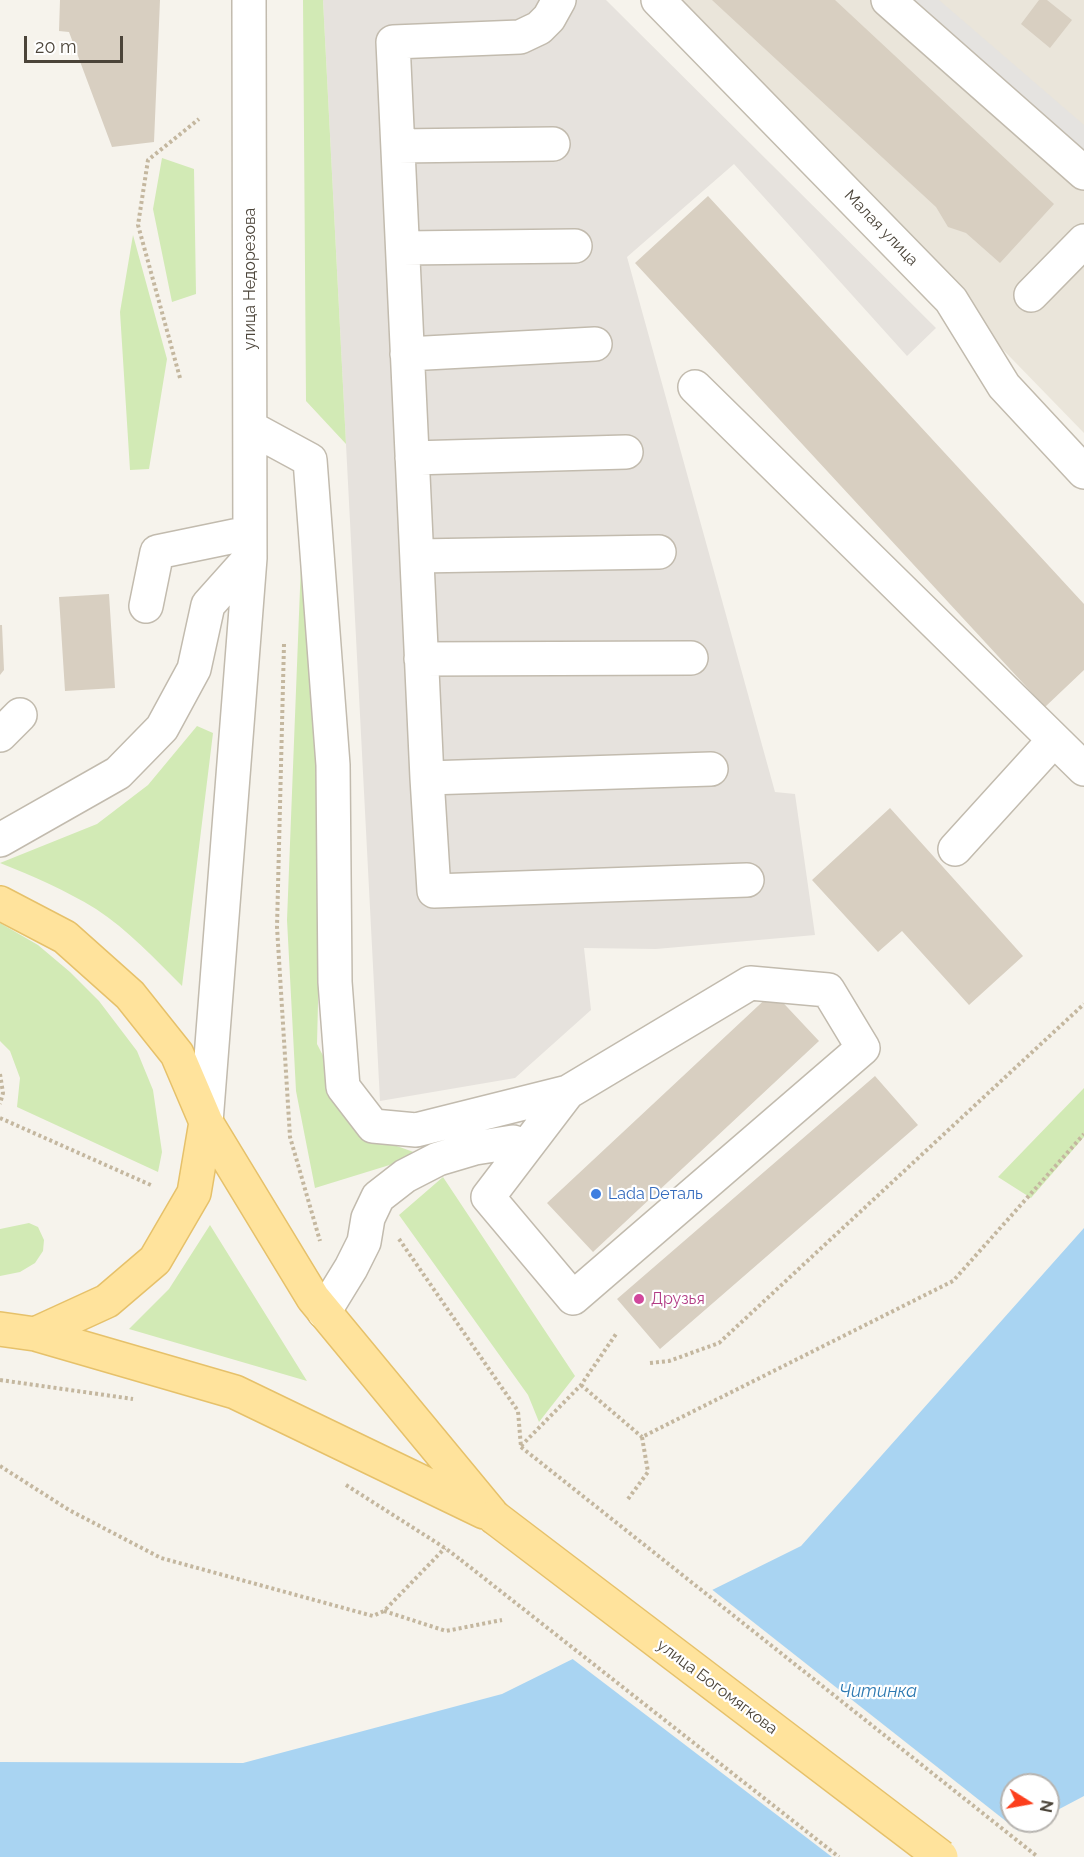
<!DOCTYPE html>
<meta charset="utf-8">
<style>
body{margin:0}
#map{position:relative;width:1084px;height:1857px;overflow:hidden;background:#f6f3ec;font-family:Raleway,sans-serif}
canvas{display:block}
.north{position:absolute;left:1000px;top:1773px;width:60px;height:60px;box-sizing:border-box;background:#fff;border:2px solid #b7b4b0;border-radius:50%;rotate:101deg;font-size:16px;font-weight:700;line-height:24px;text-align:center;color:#4b4439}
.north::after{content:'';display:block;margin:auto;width:21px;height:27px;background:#fc3f1d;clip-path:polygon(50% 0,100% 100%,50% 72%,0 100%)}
.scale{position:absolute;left:24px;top:36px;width:99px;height:27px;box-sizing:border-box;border:3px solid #4b4439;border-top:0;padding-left:8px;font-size:18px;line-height:21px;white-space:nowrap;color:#4b4439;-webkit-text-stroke:4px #fff;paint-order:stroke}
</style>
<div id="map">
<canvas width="1084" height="1857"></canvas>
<div class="north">N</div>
<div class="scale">20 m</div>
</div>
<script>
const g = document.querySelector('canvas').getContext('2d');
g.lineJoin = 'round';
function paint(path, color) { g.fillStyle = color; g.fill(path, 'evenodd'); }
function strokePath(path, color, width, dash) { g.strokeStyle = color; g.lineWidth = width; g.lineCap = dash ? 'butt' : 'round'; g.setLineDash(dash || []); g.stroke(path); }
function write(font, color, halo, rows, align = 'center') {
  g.font = font + ' Raleway,sans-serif'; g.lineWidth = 4.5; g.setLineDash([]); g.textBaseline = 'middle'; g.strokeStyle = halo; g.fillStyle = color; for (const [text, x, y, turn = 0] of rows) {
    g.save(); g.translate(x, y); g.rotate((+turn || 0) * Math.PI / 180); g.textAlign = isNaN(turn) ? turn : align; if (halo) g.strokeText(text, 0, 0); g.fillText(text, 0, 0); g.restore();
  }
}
paint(new Path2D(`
 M663,0H1084V433Z`), '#eae5da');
paint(new Path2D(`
 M323,0H606L936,328L907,356L734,164L627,257L775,792L795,794L815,935L656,949L584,948L591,1010L515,1078L380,1101Z`), '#e6e2dd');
paint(new Path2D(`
 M303,0H323L346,444L306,401Z
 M162,158L194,169L196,294L172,302L153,209Z
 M133,235L167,359L149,469L130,470L120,312Z
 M303,512L322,838L317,1044L363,1134L422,1155L315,1188L296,1091L287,920Z
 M197,726L213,733L182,986C155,959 128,930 96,909C65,890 33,876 0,863L97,824L148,785Z
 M0,923L38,945L70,972L99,1001L137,1051L153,1090L162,1152L158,1172L17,1107L20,1078L10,1051L0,1041Z
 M1084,1088V1137L1031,1198L998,1177Z
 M443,1177L575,1376L539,1422L528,1395L399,1215Z
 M29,1223L38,1227L44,1240L43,1251L35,1263L20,1272L0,1276V1229Z
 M210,1225L307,1381L129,1329L169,1289Z`), '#d2eab5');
paint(new Path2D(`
 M910,0H939L1084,125V152Z`), '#e5e3e0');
paint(new Path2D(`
 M1084,1228V1796L1048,1815V1785H1012V1821H1037L968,1857H0V1762L243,1763L502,1694L801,1546Z`), '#a9d4f2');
paint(new Path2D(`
 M710,1588L1021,1833L974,1857H832L570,1657Z`), '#f6f3ec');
paint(new Path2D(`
 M60,0H160L154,142L112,147L69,32L59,31Z
 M712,0H835L1054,204L1000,263L966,233L948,227L936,207Z
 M1039,0H1047L1072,20L1050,48L1021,24Z
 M708,196L1084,604V670L1045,707L635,263Z
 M109,594L115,688L65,691L59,597Z
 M0,625H2L4,670L0,675Z
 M890,808L1023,956L969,1005L902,931L878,952L812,880Z
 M773,992L819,1041L593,1252L547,1203Z
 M875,1076L918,1125L660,1349L617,1299Z`), '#d8cfc1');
const minor = new Path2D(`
 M559,0L549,18L539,28L520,37L393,42L427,778L711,769
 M658,0L951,300L1004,386L1084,472
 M888,0L1084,173
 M398,146L553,144
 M403,248L575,246
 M1031,295L1084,241
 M407,354L595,344
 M695,387L1084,769
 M251,428L310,460L333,765L335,982L343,1087L373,1126L416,1130L568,1092L750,983L828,990L863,1048L573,1298L488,1197L568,1092
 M412,458L626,452
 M417,556L659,552
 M146,606L157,552L249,533
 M421,659L691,658
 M0,735L20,715
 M427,778L434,891L747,880
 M0,840L118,773L162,728L194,669L208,605L250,558
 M955,849L1054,740
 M206,1122L250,558L249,0
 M324,1312L351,1268L364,1242L368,1218L378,1197L405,1176L438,1159L475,1148L513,1142L526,1147`);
const major = new Path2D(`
 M0,903L65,937L130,995L177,1054L206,1122L313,1298L494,1517
 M0,1329L35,1334L235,1392L484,1512
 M35,1334L107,1301L155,1260L194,1193L206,1122`);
strokePath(minor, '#c2bbae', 36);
strokePath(major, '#e6c16a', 36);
strokePath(new Path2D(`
 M180,378L138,225L148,160L199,119
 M284,644L277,927L290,1137L320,1241
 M0,1074L3,1093L0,1104
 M0,1118L153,1186
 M399,1239L518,1411L521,1447
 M650,1363L669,1361L719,1343L1084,1004
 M0,1380L133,1399
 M581,1385L642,1437
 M521,1446L581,1385L616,1334
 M0,1466L69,1510L161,1558L373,1616L384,1611L445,1548
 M346,1485L445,1548L461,1560
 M628,1499L648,1472L642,1437L953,1281L1084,1134
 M384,1611L446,1631L502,1620`), '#c4b79f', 4, [3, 3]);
strokePath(minor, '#fff', 33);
strokePath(major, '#ffe39c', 33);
const majorBridge = new Path2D(`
 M494,1517L941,1857`);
strokePath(majorBridge, '#e6c16a', 36, []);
strokePath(new Path2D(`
 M521,1447L1038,1857
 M461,1560L839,1857`), '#c4b79f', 4, [3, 3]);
strokePath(majorBridge, '#ffe39c', 33);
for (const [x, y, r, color] of [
 [596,1194,6,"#3f7fe0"],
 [639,1299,6,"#d1479c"]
]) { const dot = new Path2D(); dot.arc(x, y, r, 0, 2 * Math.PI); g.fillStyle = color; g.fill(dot); strokePath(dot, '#fff', 2); }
write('16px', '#4b4439', '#fff', [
 ["Малая улица",881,228,46],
 ["улица Недорезова",250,279,-90],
 ["улица Богомягкова",717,1687,37]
]);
write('16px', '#366cbe', '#fff', [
 ["Lada Dеталь",608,1194]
], 'left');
write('16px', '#b23c85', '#fff', [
 ["Друзья",651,1299]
], 'left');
write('italic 18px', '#2e7ab2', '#fff', [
 ["Читинка",878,1692]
]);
</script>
